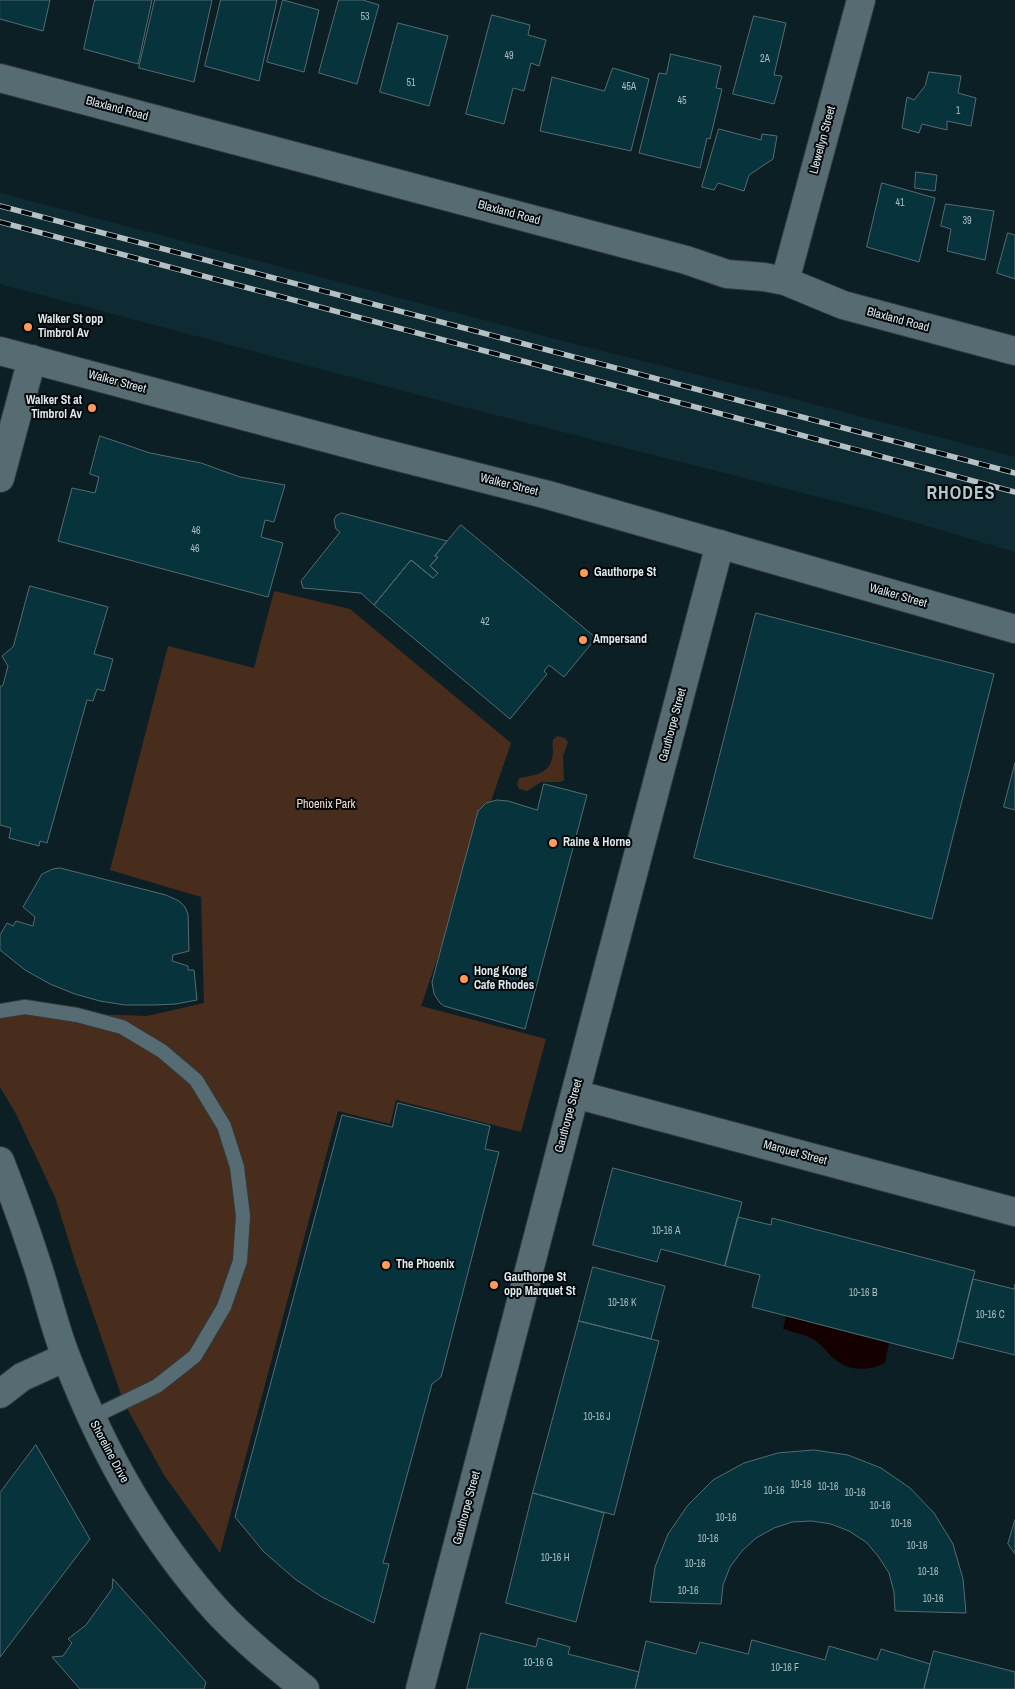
<!DOCTYPE html>
<style>
body{margin:0}
canvas{display:block;background:#0c1f24}
</style>
<canvas width="1015" height="1689"></canvas>
<script>
const g = document.querySelector('canvas').getContext('2d');
g.lineJoin = 'round';
function paint(path, color) { g.fillStyle = color; g.fill(path, 'evenodd'); }
function strokePath(path, color, width, dash) { g.strokeStyle = color; g.lineWidth = width; g.lineCap = dash ? 'butt' : 'round'; g.setLineDash(dash || []); g.stroke(path); }
function write(font, color, halo, rows, align = 'center') {
  g.font = font + ' "Archivo Narrow",sans-serif'; g.lineWidth = 4; g.setLineDash([]); g.textBaseline = 'middle'; g.strokeStyle = halo; g.fillStyle = color; for (const [text, x, y, turn = 0] of rows) {
    g.save(); g.translate(x, y); g.rotate((+turn || 0) * Math.PI / 180); g.textAlign = isNaN(turn) ? turn : align; if (halo) g.strokeText(text, 0, 0); g.fillText(text, 0, 0); g.restore();
  }
}
paint(new Path2D(`
 M0,193L582,346L767,392L1015,457V552L890,515L464,407L0,284Z`), '#0e2b33');
paint(new Path2D(`
 M274,591L350,609L511,743L421,1006L546,1039L521,1132L396,1100L390,1124L338,1111L220,1553L164,1475L124,1403L75,1261L55,1197L16,1114L0,1087V1011L147,1016L204,1003L201,897L110,870L168,646L254,668Z
 M557,736L565,738L568,742L563,756L564,780L560,782H541L527,791L519,789L517,784L519,778C536,775 552,774 553,752C553,748 552,744 553,740Z`), '#482d1c');
paint(new Path2D(`
 M786,1316L889,1343L885,1363C867,1372 848,1371 833,1358C826,1351 821,1344 813,1339C804,1334 793,1332 783,1329Z`), '#150000');
const building = new Path2D(`
 M0,0H50L43,31L0,19Z
 M95,0H152L138,64L84,49Z
 M155,0H212L194,82L139,68Z
 M221,0H277L259,81L205,66Z
 M283,0L319,10L304,72L267,62Z
 M339,0H363L379,5L357,84L319,73Z
 M492,15L530,25L528,35L546,40L539,66L531,63L524,91L513,88L504,124L466,114Z
 M754,16L786,23L774,75L782,76L774,104L733,94Z
 M398,23L448,36L429,106L380,92Z
 M671,54L721,66L716,88L722,89L710,139L707,138L700,168L639,153L659,73L666,74Z
 M613,68L649,79L631,151L540,131L552,77L604,91Z
 M929,72L961,76L958,93L976,98L971,126L947,121V130L922,124L919,133L902,128L907,97L914,100L925,86Z
 M719,129L761,140L762,134L777,136L773,159L749,175L744,191L718,183L714,190L702,187Z
 M916,172L937,175L935,191L915,188Z
 M882,183L935,198L919,262L867,247Z
 M946,204L994,211L985,260L947,251L951,229L941,226Z
 M1008,233L1015,235V279L997,273Z
 M100,436L150,453L201,463L240,477L285,485L274,522L265,520L261,537L283,543L268,597L58,541L72,488L95,493L99,477L90,474Z
 M342,513L447,541L435,556L438,557L430,566L438,573L433,578L411,560L374,605L361,593L303,588L301,581L340,532L336,529L334,520L336,516Z
 M461,525L596,638L564,677L549,665L544,671L547,674L510,719L374,605L411,560L433,578L438,573L430,566L438,557L435,556Z
 M30,586L108,607L94,654L113,659L104,691L97,689L93,701L87,700L47,843L40,841L39,846L9,838L11,828L0,825V687L3,685L8,666L2,656L13,647Z
 M756,613L994,674L932,919L694,858Z
 M1015,763V810L1004,807Z
 M544,784L587,795L525,1029L444,1006L440,1003L434,994L432,982L478,811L486,803L497,800L508,801L537,810Z
 M60,868L166,895L179,901L185,907L188,914L189,951L173,955L172,961L188,966V970H194L197,1000L176,1004L154,1005H125L100,1001L75,994L50,984L25,970L0,950V935L7,923L13,926L16,921L33,926L35,917L23,907L42,874L53,869Z
 M398,1103L490,1126L485,1149L499,1152L441,1377L432,1384L383,1563L389,1564L374,1623L322,1597L295,1579L264,1552L235,1517L342,1115L392,1127Z
 M613,1168L742,1202L725,1266L661,1249L657,1262L593,1245Z
 M738,1217L771,1225L772,1218L975,1271L953,1359L752,1307L760,1275L725,1266Z
 M593,1267L665,1286L651,1339L579,1321Z
 M973,1279L1014,1289L1015,1284V1355L958,1341Z
 M579,1321L659,1341L614,1515L533,1493Z
 M36,1445L90,1539L0,1657V1493Z
 M814,1450L848,1455L881,1468L910,1488L934,1513L953,1544L963,1579L966,1613L895,1611L894,1592L889,1573L878,1556L866,1542L849,1531L831,1524L812,1521L792,1522L774,1528L756,1538L742,1551L730,1567L723,1585L721,1604L650,1602L655,1567L668,1534L688,1505L713,1480L744,1463L778,1453Z
 M533,1493L604,1513L576,1622L506,1603Z
 M1015,1520V1554L1008,1544Z
 M113,1579L206,1682L204,1689H80L52,1657L63,1656L72,1643L68,1639L86,1625L112,1589Z
 M481,1633L536,1647L538,1638L570,1647L568,1654L639,1672L635,1689H467Z
 M752,1640L825,1660L829,1646L877,1660L881,1649L930,1664L924,1689H635L646,1641L696,1654L700,1642L748,1654Z
 M934,1651L1015,1672V1689H924Z`);
paint(building, '#07333d');
strokePath(building, '#556b71', 1);
const service = new Path2D(`
 M0,1011L25,1007L77,1015L122,1027L162,1051L196,1080L224,1126L237,1167L243,1216L240,1261L224,1307L195,1356L157,1386L91,1418`);
const minor = new Path2D(`
 M0,78L686,260L727,274L764,277L785,281L843,305L1015,351
 M785,281L861,0
 M0,478L32,359
 M575,1094L1015,1212
 M0,1161C13,1194 25,1227 36,1261C47,1293 54,1327 67,1359C102,1450 151,1538 217,1611C244,1640 275,1665 305,1689
 M0,1394L22,1377L66,1357
 M420,1689L575,1094L720,544`);
const tertiary = new Path2D(`
 M0,351L375,451L548,495L1015,629`);
strokePath(service, '#313a3e', 16);
strokePath(minor, '#313a3e', 30);
strokePath(tertiary, '#313a3e', 30);
strokePath(service, '#576c72', 14);
strokePath(minor, '#576c72', 28);
strokePath(tertiary, '#576c72', 28);
const rail = new Path2D(`
 M0,206L1015,473
 M0,222L1015,492`);
strokePath(rail, '#b3c0c4', 5.5);
strokePath(rail, '#02080a', 4, [11]);
for (const [x, y, r, color] of [
 [28,327,5,"#ff9a5b"],
 [92,408,5,"#ff9a5b"],
 [584,573,5,"#ff9a5b"],
 [583,640,5,"#ff9a5b"],
 [553,843,5,"#ff9a5b"],
 [464,979,5,"#ff9a5b"],
 [386,1265,5,"#ff9a5b"],
 [494,1285,5,"#ff9a5b"]
]) { const dot = new Path2D(); dot.arc(x, y, r, 0, 2 * Math.PI); g.fillStyle = color; g.fill(dot); strokePath(dot, '#02080a', 2); }
write('10px', '#a8bcc1', null, [
 ["53",365,17],
 ["49",509,56],
 ["2A",765,59],
 ["51",411,83],
 ["45A",629,87],
 ["45",682,101],
 ["1",958,111],
 ["41",900,203],
 ["39",967,221],
 ["46",196,531],
 ["46",195,549],
 ["42",485,622],
 ["10-16 A",666,1231],
 ["10-16 B",863,1293],
 ["10-16 K",622,1303],
 ["10-16 C",990,1315],
 ["10-16 J",597,1417],
 ["10-16",801,1485],
 ["10-16",828,1487],
 ["10-16",774,1491],
 ["10-16",855,1493],
 ["10-16",880,1506],
 ["10-16",726,1518],
 ["10-16",901,1524],
 ["10-16",708,1539],
 ["10-16",917,1546],
 ["10-16 H",555,1558],
 ["10-16",695,1564],
 ["10-16",928,1572],
 ["10-16",688,1591],
 ["10-16",933,1599],
 ["10-16 G",538,1663],
 ["10-16 F",785,1668]
]);
write('12px', '#dde9ed', '#02080a', [
 ["Blaxland Road",117,109,15],
 ["Llewellyn Street",823,140,-75],
 ["Blaxland Road",509,213,15],
 ["Blaxland Road",898,320,15],
 ["Walker Street",117,382,15],
 ["Walker Street",509,485,14],
 ["Walker Street",898,596,16],
 ["Gauthorpe Street",673,725,-75],
 ["Gauthorpe Street",569,1116,-75],
 ["Marquet Street",795,1153,15],
 ["Shoreline Drive",109,1452,62],
 ["Gauthorpe Street",467,1508,-75]
]);
write('bold 12px', '#dde9ed', '#02080a', [
 ["Walker St opp",38,320],
 ["Timbrol Av",38,334],
 ["Walker St at",82,401,"right"],
 ["Timbrol Av",82,415,"right"],
 ["Gauthorpe St",594,573],
 ["Ampersand",593,640],
 ["Raine & Horne",563,843],
 ["Hong Kong",474,972],
 ["Cafe Rhodes",474,986],
 ["The Phoenix",396,1265],
 ["Gauthorpe St",504,1278],
 ["opp Marquet St",504,1292]
], 'left');
write('12px', '#f7dccd', '#02080a', [
 ["Phoenix Park",326,805]
]);
g.letterSpacing = '1px';
write('bold 18px', '#b0c8cf', '#02080a', [
 ["RHODES",961,494]
]);
g.letterSpacing = '0px';
</script>
